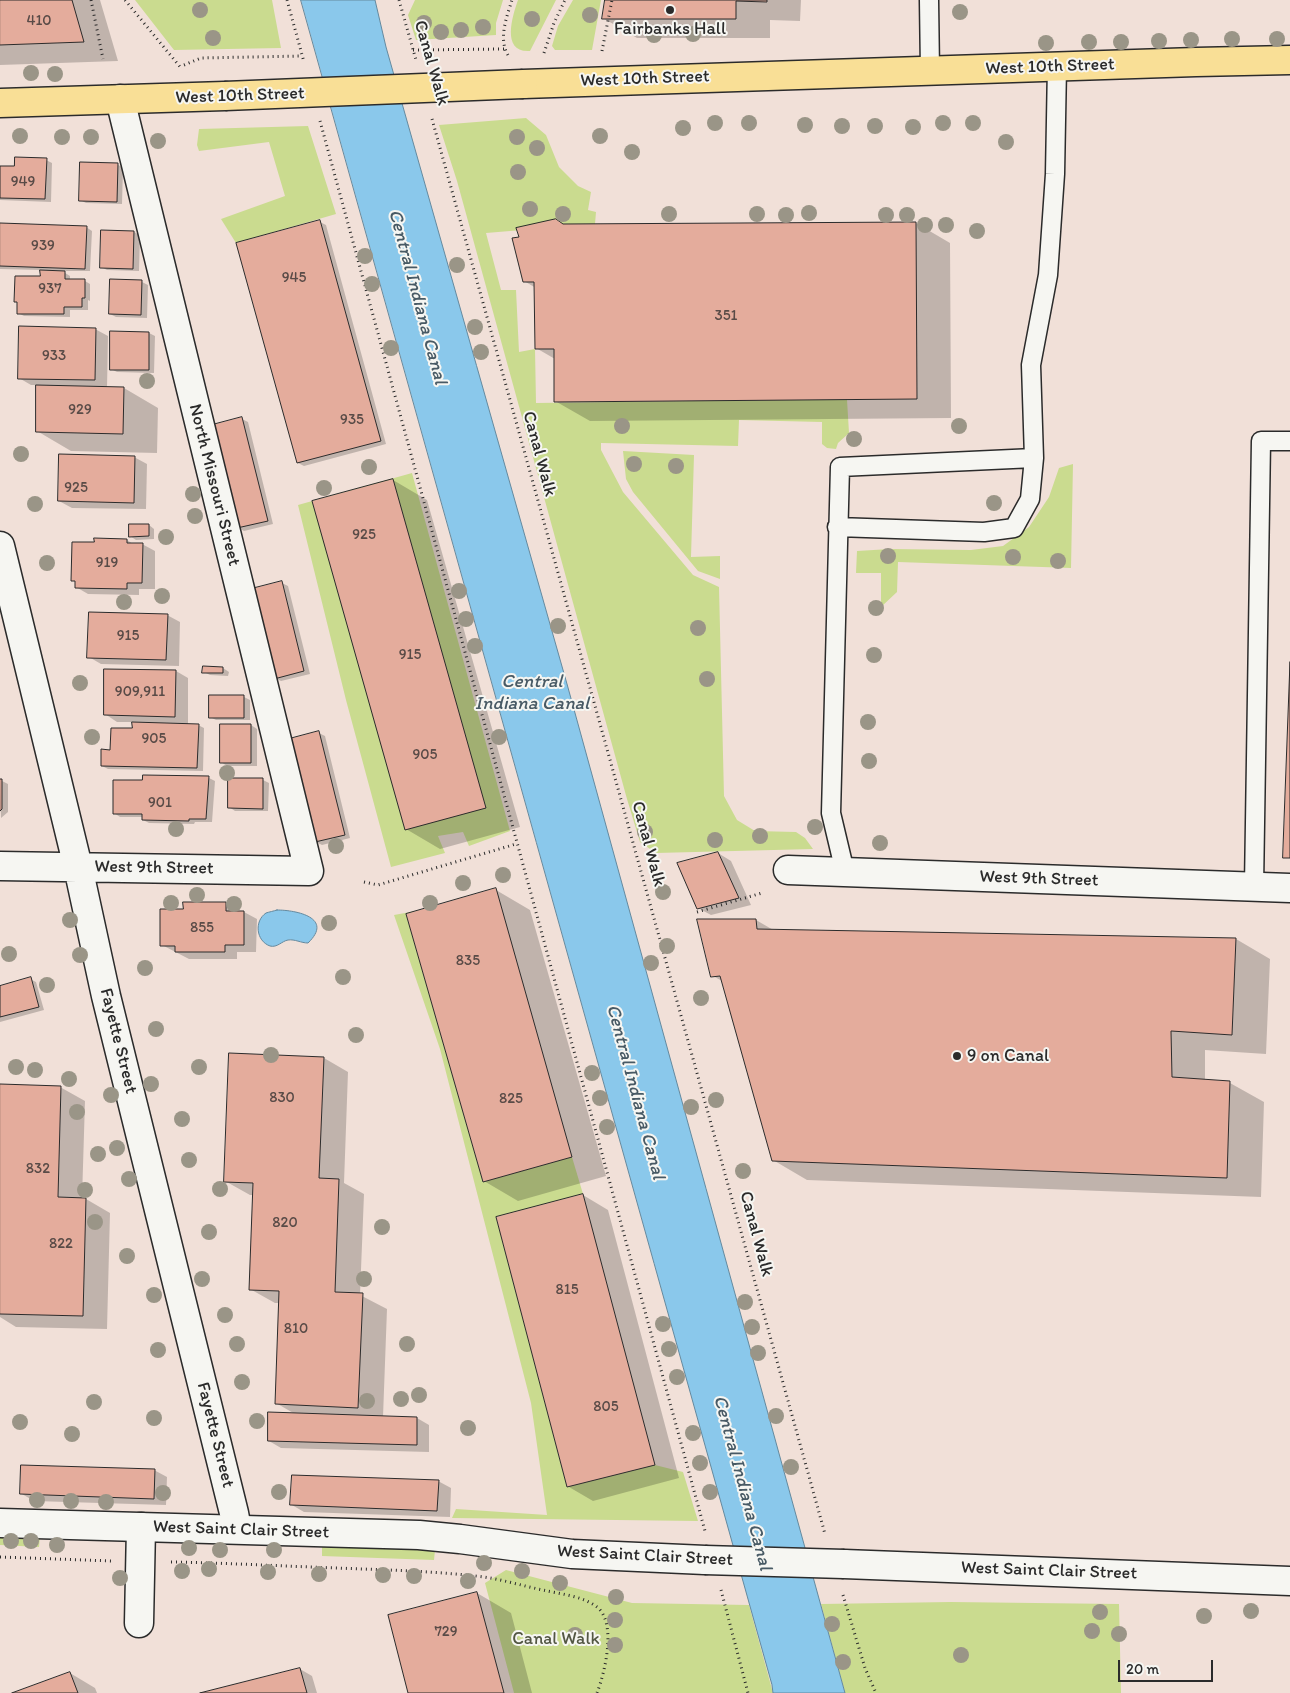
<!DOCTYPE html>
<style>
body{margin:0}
#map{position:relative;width:1290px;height:1693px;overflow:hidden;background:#f1e0d8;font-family:Itim,sans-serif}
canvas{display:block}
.scale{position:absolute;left:1118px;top:1660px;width:95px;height:22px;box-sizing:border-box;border:2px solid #2b2b2b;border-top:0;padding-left:6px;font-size:15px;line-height:18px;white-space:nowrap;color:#2b2b2b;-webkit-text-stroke:4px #f6f6f2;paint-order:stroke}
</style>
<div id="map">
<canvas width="1290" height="1693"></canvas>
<div class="scale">20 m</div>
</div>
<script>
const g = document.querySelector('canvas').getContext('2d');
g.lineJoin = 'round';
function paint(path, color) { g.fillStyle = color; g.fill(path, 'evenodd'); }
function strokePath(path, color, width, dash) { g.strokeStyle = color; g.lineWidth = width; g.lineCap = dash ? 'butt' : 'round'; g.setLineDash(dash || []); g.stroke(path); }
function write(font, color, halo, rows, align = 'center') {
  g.font = font + ' Itim,sans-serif'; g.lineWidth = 4; g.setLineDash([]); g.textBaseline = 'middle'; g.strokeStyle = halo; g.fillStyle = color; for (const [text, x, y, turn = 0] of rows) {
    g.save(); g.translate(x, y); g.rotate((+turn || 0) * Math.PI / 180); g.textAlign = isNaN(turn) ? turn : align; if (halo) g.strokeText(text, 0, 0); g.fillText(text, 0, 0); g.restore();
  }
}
paint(new Path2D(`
 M135,0H272L281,48L174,50Z
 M415,0H503L496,23V35L416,40L408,15Z
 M518,0H556L530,51C501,53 512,17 518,0Z
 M573,0H601L592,50H555L552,46L558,26Z
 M526,118L546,135L559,167L578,186L591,192L588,210L596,212L595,224L486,233L501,290H516L519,352L535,349L536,403L847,399L849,433L838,443L836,449L827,448L822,444V422L739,420L738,446L601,443V450L623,492L693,575L719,587L724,796L737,820L755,831L796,832L805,838L813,849L656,853L640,842L627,799L457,181L439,125Z
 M308,126L336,214L236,243L221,219L285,196L269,142L199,151L197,145L199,129Z
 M623,451L694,455L691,557L720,556V579L698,571L633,492L626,479Z
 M1073,464L1071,568L898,562L897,592L881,607V573H856L857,551L890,549L971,550L1003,546L1029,527L1049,497L1059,468Z
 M412,473L510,831L469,846L463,832L438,836L445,853L391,867L346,700L298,505Z
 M427,909L406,914L483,1182L572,1157L583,1194L496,1217L567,1487L655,1465L683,1472L698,1521L452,1518L456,1509L547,1515L531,1403L440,1049L394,915Z
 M0,1535L40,1537L39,1547L0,1545Z
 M322,1546L435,1550L434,1560L322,1556Z
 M506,1570L632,1603L749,1605L773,1693H514L485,1583Z
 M951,1602L1119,1604L1121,1693H845L821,1604Z`), '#cadb8f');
const water = new Path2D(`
 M301,0H375L386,47L567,684L845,1693H773L772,1685Z
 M277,910C297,910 334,918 308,943C301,943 295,939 288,940C282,941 277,948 270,946C256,941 254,921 266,913C269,912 274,911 277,910Z`);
paint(water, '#8ac8eb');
strokePath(water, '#64899e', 1);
paint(new Path2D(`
 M0,0H100L118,61L0,65Z
 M607,0H801L800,21L770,20V38H637L603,18Z
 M46,160L52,163L51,202L0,200V167H16Z
 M117,164L123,168L122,204L86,203L80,200Z
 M556,220L566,226L916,223L950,243L951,418L590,421L555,401V359L536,348V288L524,281L520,238Z
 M320,222L326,225L386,444L304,466L298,463Z
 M0,224L86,227L92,231L90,271H62L70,276V281H85L90,284V301L88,300V310H70V317L24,316L18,313V303L16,301L41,277V270L0,269Z
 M134,232L140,235L139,271L107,270L101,267Z
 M142,282L148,285L147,318L116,317L110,314Z
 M95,329L108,336L107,388H124L158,408L157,453L71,451L37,431L38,385H31L19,378Z
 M111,332L149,333L155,336L154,373L117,372L111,369Z
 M242,419L248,422L273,524L244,531L239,528Z
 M134,457L147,464L146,509L72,508L59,501Z
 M393,480L427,500L520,827L440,849L406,829Z
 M149,525L154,529V539L136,540L130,536Z
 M127,540L133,544H142L155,551V589H139V595L88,594L76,587V582L73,580L95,543Z
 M282,583L288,586L310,674L281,681L275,678Z
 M167,615L180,622L179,666L101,664L89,657Z
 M223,668L229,672L228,676L210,675L204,672Z
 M176,671L188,678V724L198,725L204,728L203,771L108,769L102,766L111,751L133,729V722H117L105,714Z
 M210,697H244L250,700V720H216L210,717Z
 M251,725L257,729V766H227L221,762Z
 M319,733L325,736L350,838L322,845L316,842Z
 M144,776L209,778L215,781L212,822H195L194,824L149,823L143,820V817H120L114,813L144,781Z
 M0,780L8,784V812L1,818Z
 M263,780L269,783L268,811H235L229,807Z
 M718,853L731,861L751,905L711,915L698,908Z
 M496,890L530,910L606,1176L518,1201L484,1181Z
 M226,903L238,910V912H244L257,919L256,952H237V959H189L162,945L184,910Z
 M756,920L775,931L1236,939L1270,959L1266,1054L1205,1050V1081L1230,1083L1264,1102L1261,1197L807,1180L773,1160L724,982L713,976Z
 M30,979L36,982L44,1010L0,1022V987Z
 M230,1055L324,1058L348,1072L344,1183L364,1194L360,1295L387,1309L383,1417L417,1418L429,1425V1452L281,1448L269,1441L295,1414L276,1403L279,1303H275L250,1289L254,1195H250L225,1181Z
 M0,1085L60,1087L85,1101L82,1199H86L110,1213L107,1329L16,1327L0,1317Z
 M583,1195L608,1210L679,1478L593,1501L569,1487L498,1218Z
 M154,1470L167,1477L166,1505L34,1501L22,1494Z
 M438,1481L451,1488L450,1517L304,1512L292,1505Z
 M477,1593L511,1613L532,1693H410Z
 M300,1669L312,1676L317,1693H205Z
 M70,1673L95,1688L97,1693H16Z`), '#0003');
const building = new Path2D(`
 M0,0H72L84,42L0,45Z
 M605,0H767V2L736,1V19H602Z
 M15,157L47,158L45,199L0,198V166H14Z
 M80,162L118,163L117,202L79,201Z
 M556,219L563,224L916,222L917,399L554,402V349H535L534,282H523L512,238L519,237L516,228Z
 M320,220L381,441L297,463L236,243Z
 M0,223L87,226L85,269L0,266Z
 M101,230L134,231L133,269L100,268Z
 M40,270L65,271V279H85V298H82V307H64V314H17V302H14L15,276H40Z
 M110,279L142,280L141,315L109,314Z
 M19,326L96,328L95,380L18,379Z
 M110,331L149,332V370H110Z
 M36,385L124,387L123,434L36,432Z
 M242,417L268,521L237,528L212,425Z
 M59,454L135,456L134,503L58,501Z
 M393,479L486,808L405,830L312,501Z
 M129,524H149V536L129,537Z
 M94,538L127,539V543H143L142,583H127V589L75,588V581H71L72,542H94Z
 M282,581L304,671L274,679L251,589Z
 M89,612L168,614L166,660L87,658Z
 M1290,662V858H1283Z
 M203,666L223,667V673H202Z
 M104,669L176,670L175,717L104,715Z
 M209,695H244V718H209Z
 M132,722L199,724L197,768L101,766V749L110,750L111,728H132Z
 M220,724H251V763H220Z
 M319,731L345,835L315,842L289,739Z
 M143,775L209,776L206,819H189V821L142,820V814H113V780H142Z
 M228,778H263V809L228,808Z
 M0,779H2V809L0,811Z
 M718,852L739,898L697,909L677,863Z
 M496,888L572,1157L483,1182L406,914Z
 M183,902H226V911H244V945H225V952H175V946H160V909H183Z
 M697,919H756L757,929L1236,938L1232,1035L1171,1031L1172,1077L1230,1081L1227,1178L772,1161L720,976L711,977Z
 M31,977L39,1007L0,1017V986Z
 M229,1053L324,1057L319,1178L339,1179L335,1292L363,1293L358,1408L275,1404L279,1291L249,1290L253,1183L224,1182Z
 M0,1084L61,1086L58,1197L86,1198L83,1316L0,1314Z
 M583,1194L655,1465L567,1487L496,1217Z
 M268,1412L417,1417V1445L268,1441Z
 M21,1465L155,1469L154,1499L20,1494Z
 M292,1475L439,1480L437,1511L290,1505Z
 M477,1592L504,1693H408L388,1615Z
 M300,1668L307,1693H200Z
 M70,1672L78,1693H12Z`);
paint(building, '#e4ac9c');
strokePath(building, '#2b2b2b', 1);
const service = new Path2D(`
 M929,0L930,71
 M837,527L984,532L1014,528L1030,499L1034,458L1031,365L1048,275L1055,174L1057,66
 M845,872L831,813L840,467L1034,458
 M1254,886L1261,441H1290`);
const minor = new Path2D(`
 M0,546L78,867L106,996L234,1513L237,1529H230
 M0,866L309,871L120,99
 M788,870L1290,888
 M139,1623L141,1527`);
const tertiary = new Path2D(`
 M0,1523L419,1535L460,1539L572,1554L705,1560
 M844,1564L1290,1581`);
const primary = new Path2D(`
 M523,84L1196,62L1290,60
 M0,103L225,96`);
strokePath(service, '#2b2b2b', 21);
strokePath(minor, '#2b2b2b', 31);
strokePath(tertiary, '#2b2b2b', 31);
strokePath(primary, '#2b2b2b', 31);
strokePath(new Path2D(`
 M91,0L103,59
 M125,0L181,68
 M287,0L304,62
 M399,0L416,60
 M413,50L504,49
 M602,51L612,0
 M544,53L554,23L565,0
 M508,55C498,39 507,16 512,0
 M184,65L201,58L302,56
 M432,119L825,1534
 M320,121L705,1531
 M364,882L378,885L516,844
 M697,912L762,893
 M0,1557L112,1561
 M171,1562C226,1563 281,1566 337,1568C386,1570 435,1571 484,1577C504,1580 523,1586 543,1590C560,1594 583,1596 597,1607C617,1623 605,1672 597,1693
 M721,1590L748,1693
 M843,1595L865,1668L876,1693`), '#2b2b2b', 3, [1, 4]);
strokePath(service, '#f6f6f2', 18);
strokePath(minor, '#f6f6f2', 28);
strokePath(tertiary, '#f6f6f2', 28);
strokePath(primary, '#f9df96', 28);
const tertiaryBridge = new Path2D(`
 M705,1560L844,1564`);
const primaryBridge = new Path2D(`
 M225,96L523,84`);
strokePath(tertiaryBridge, '#2b2b2b', 31, []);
strokePath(primaryBridge, '#2b2b2b', 31, []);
strokePath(tertiaryBridge, '#f6f6f2', 28);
strokePath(primaryBridge, '#f9df96', 28);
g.fillStyle = '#9a9587';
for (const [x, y] of [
 [200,10],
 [960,12],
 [590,15],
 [532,19],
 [424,23],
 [483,27],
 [461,30],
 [441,32],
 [693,34],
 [654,35],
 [213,38],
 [1232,39],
 [1277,39],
 [1191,40],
 [1159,41],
 [1089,42],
 [1121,42],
 [1046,43],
 [31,73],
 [55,74],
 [715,123],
 [749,123],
 [943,123],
 [973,123],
 [805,125],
 [842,126],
 [875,126],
 [913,127],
 [683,128],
 [20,136],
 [600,136],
 [62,137],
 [91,137],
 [517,137],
 [158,141],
 [1006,142],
 [537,148],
 [632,152],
 [518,172],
 [530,209],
 [809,213],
 [563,214],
 [669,214],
 [757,214],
 [786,215],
 [886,215],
 [907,215],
 [925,225],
 [946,225],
 [977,231],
 [365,256],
 [457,265],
 [372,284],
 [475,327],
 [391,348],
 [481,352],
 [147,381],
 [622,426],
 [959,426],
 [854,439],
 [21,454],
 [634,464],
 [676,466],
 [369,467],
 [324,488],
 [193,494],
 [994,503],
 [35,504],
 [195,516],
 [166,537],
 [888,556],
 [1013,557],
 [1058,561],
 [47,563],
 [459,591],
 [162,596],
 [124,602],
 [876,608],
 [466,619],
 [558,626],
 [698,628],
 [475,646],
 [874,655],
 [707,679],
 [80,683],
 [868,722],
 [92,737],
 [499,737],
 [869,761],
 [227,773],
 [815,827],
 [176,829],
 [645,832],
 [760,836],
 [715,840],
 [880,843],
 [336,846],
 [503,875],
 [463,883],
 [663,892],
 [197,895],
 [171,903],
 [430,903],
 [234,904],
 [70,920],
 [329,923],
 [667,946],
 [9,954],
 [80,955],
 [651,963],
 [145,968],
 [343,977],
 [47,985],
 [701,998],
 [156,1029],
 [356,1035],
 [271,1055],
 [16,1067],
 [199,1067],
 [35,1070],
 [592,1073],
 [69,1079],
 [151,1084],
 [111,1095],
 [600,1098],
 [716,1100],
 [691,1107],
 [77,1112],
 [182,1119],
 [607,1127],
 [117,1148],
 [98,1154],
 [189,1160],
 [743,1171],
 [129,1179],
 [220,1189],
 [85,1190],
 [95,1222],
 [382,1227],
 [209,1232],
 [127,1256],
 [202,1279],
 [364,1279],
 [154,1295],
 [745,1302],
 [225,1315],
 [663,1324],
 [752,1327],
 [237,1344],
 [407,1344],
 [669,1349],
 [158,1350],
 [758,1353],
 [677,1377],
 [242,1382],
 [419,1395],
 [401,1399],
 [367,1401],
 [94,1402],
 [776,1416],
 [154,1418],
 [257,1421],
 [20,1422],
 [468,1428],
 [693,1433],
 [72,1434],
 [700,1463],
 [791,1467],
 [279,1492],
 [710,1492],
 [163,1493],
 [37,1500],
 [71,1501],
 [106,1502],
 [11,1541],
 [31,1541],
 [57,1545],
 [189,1548],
 [220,1550],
 [274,1550],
 [484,1563],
 [209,1569],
 [182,1571],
 [522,1571],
 [268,1572],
 [319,1574],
 [383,1575],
 [414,1576],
 [120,1578],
 [468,1581],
 [560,1583],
 [616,1597],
 [1251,1611],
 [1100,1612],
 [1204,1616],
 [615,1620],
 [832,1624],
 [1092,1631],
 [1119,1634],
 [575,1635],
 [615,1645],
 [961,1655],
 [843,1662]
]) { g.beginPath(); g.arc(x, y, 8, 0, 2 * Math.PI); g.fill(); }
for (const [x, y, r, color] of [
 [670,10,5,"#2b2b2b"],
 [957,1056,5,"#2b2b2b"]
]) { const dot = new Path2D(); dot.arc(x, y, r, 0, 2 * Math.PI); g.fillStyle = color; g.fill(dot); strokePath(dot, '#f6f6f2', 2); }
write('15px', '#594b47', null, [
 ["410",39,21],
 ["949",23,182],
 ["939",43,246],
 ["945",294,278],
 ["937",50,289],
 ["351",726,316],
 ["933",54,356],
 ["929",80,410],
 ["935",352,420],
 ["925",76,488],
 ["925",364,535],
 ["919",107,563],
 ["915",128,636],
 ["915",410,655],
 ["909,911",140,692],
 ["905",154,739],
 ["905",425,755],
 ["901",160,803],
 ["855",202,928],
 ["835",468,961],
 ["830",282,1098],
 ["825",511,1099],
 ["832",38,1169],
 ["820",285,1223],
 ["822",61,1244],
 ["815",567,1290],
 ["810",296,1329],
 ["805",606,1407],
 ["729",446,1632]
]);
write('18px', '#2b2b2b', '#f6f6f2', [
 ["Fairbanks Hall",670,29],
 ["9 on Canal",967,1056,"left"]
]);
write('18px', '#2b2b2b', '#f6f6f2', [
 ["Canal Walk",431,63,74],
 ["West 10th Street",1050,67,-2],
 ["West 10th Street",645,79,-2],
 ["West 10th Street",240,96,-2],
 ["Canal Walk",539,454,75],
 ["North Missouri Street",214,485,76],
 ["Canal Walk",648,844,75],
 ["West 9th Street",154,868,1],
 ["West 9th Street",1039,879,2],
 ["Fayette Street",118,1041,76],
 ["Canal Walk",756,1234,75],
 ["Fayette Street",215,1435,76],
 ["West Saint Clair Street",241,1530,2],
 ["West Saint Clair Street",645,1556,3],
 ["West Saint Clair Street",1049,1571,2]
]);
write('18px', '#535744', '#f6f6f2', [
 ["Canal Walk",556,1639]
]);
write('italic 19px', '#485a65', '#f6f6f2', [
 ["Central Indiana Canal",417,297,75],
 ["Central",532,682],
 ["Indiana Canal",532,704],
 ["Central Indiana Canal",635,1092,75],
 ["Central Indiana Canal",742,1483,75]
]);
</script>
